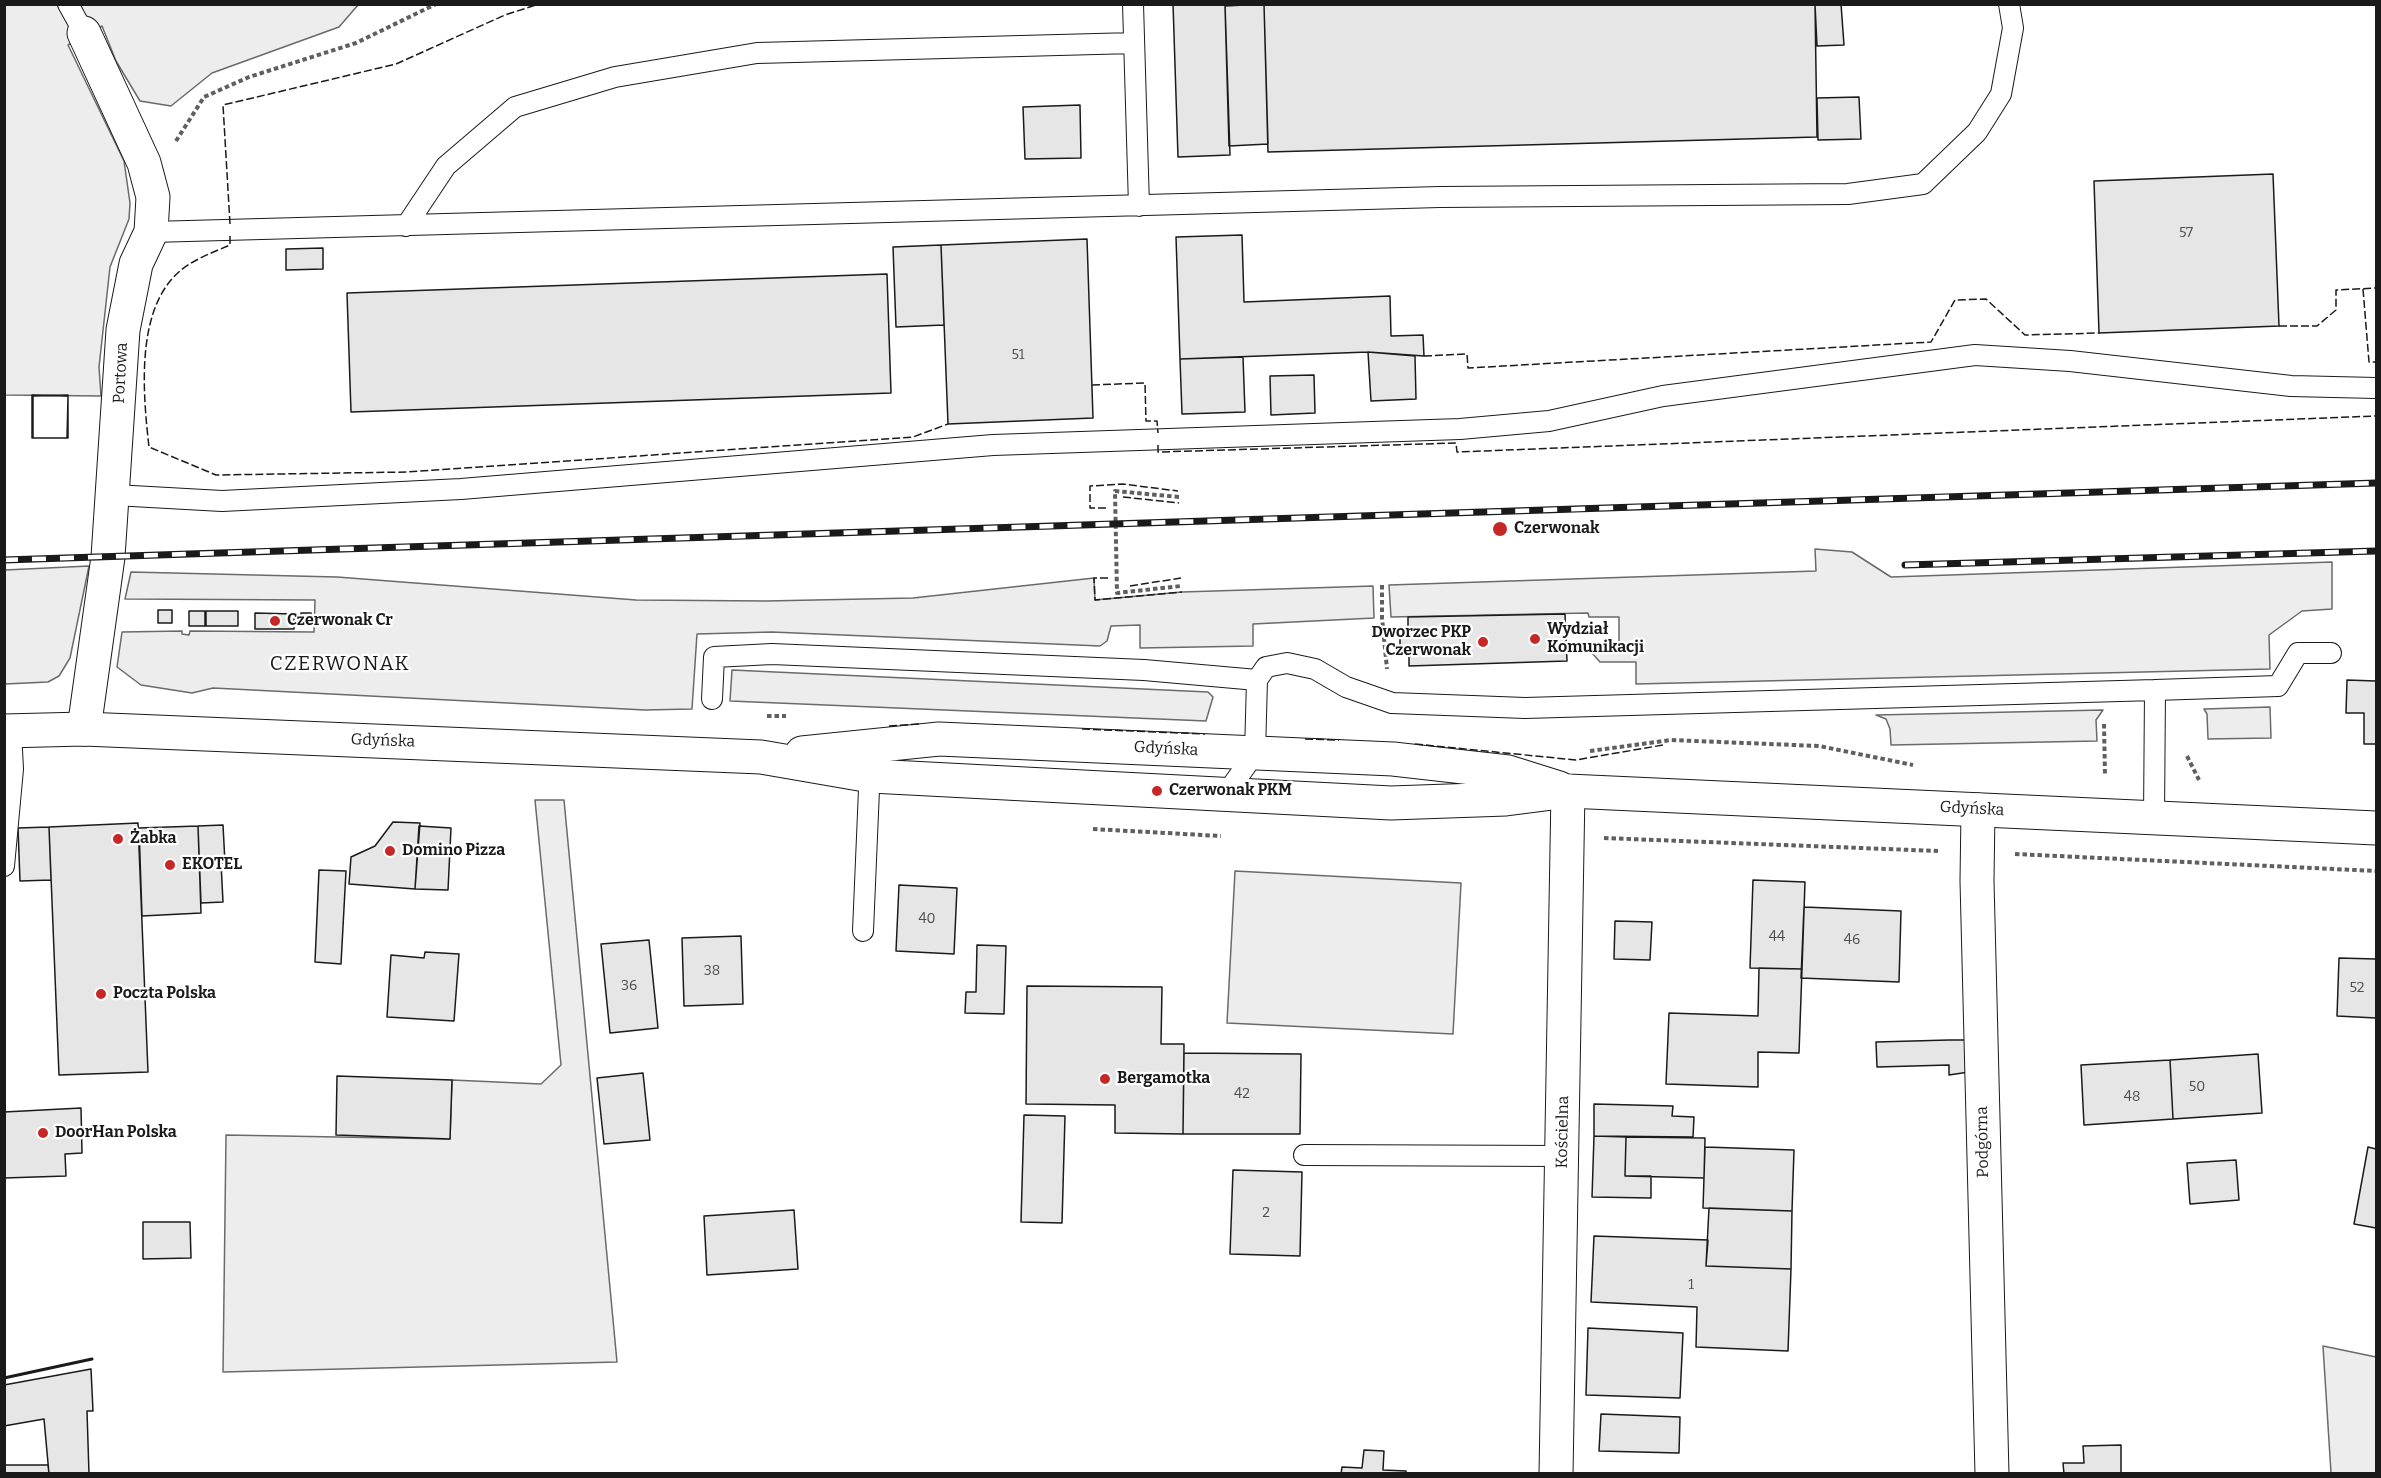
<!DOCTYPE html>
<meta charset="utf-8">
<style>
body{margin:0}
#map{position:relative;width:2381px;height:1478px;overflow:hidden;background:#fff;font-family:Bitter,serif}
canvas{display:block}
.frame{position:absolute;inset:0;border:6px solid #1a1a1a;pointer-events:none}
</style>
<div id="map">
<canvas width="2381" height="1478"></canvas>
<div class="frame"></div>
</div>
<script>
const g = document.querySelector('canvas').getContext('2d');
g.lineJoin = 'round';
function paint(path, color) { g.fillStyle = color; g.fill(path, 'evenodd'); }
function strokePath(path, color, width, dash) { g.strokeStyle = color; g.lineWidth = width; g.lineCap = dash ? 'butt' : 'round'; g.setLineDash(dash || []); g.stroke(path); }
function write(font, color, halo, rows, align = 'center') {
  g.font = font + ' Bitter,serif'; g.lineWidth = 4.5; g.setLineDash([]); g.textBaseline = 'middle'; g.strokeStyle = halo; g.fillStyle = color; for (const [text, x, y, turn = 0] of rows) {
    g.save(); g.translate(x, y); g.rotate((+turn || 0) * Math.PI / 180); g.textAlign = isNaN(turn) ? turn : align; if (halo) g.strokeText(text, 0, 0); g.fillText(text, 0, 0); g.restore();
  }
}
const built = new Path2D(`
 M5,5H358L339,27L212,73L171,106L140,101L116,61L102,26L68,45L124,161L130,203L129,219L110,267L99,367L101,396L5,395Z
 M1815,549L1852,552L1891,577L2332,562V609L2302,611L2269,635L2270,669L1636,684V662H1600L1592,653V648H1619V617H1589L1588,613L1391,617L1389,585L1816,571Z
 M89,566L70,658L59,676L48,682L5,684V570Z
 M131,572L337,577L636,600L766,601L913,598L1094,578L1095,600L1182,592L1373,586L1374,618L1253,624V646L1140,648V625L1111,626L1107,641L1100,646L772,632L697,634L692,709L645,710L213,688L192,693L141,685L117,667L122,632L182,631V634L189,635L190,631L314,632L315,600L125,599Z
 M732,670L1208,692L1213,697L1206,721L730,701Z
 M2270,707L2271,738L2208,739L2207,714L2204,709Z
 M2103,710L2096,720L2097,741L1891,745L1890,729L1886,719L1876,715Z
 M535,800H564L617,1362L223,1372L226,1135L450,1139L452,1080L541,1084L561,1065Z
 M1235,871L1461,883L1453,1034L1227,1023Z
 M2323,1346L2376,1357V1473H2331Z`);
paint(built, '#ededed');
strokePath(built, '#6a6a6a', 1.5);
const building = new Path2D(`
 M1173,4H1225L1230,155L1178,157Z
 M1264,4L1268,144L1229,146L1225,6Z
 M1264,4H1815L1817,137L1268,152Z
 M1815,4H1841L1844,45L1817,46Z
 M1859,97L1861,139L1818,140L1817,98Z
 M1080,105L1081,158L1025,159L1023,107Z
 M2273,174L2279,326L2099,333L2094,181Z
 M1242,235L1244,302L1390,296L1391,336L1423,335L1424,356L1368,352L1180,359L1176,237Z
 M1087,239L1093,418L948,424L941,245Z
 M941,245L944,325L896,327L893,247Z
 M323,248V269L286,270V249Z
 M887,274L891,393L351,412L347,293Z
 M1368,352L1415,356L1416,399L1371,401Z
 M1243,357L1245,412L1182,414L1180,359Z
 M1314,375L1315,413L1271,415L1270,376Z
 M32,395L68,396L67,438H32Z
 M68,395V438H33V396Z
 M158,610H172V623H158Z
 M189,611H205V626H189Z
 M206,611H238V626H206Z
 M255,613L294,614V629H255Z
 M301,613H311V624H301Z
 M1565,614L1567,661L1409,666V650H1400V633H1408V617Z
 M2347,680L2376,681V744H2364V713H2346Z
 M393,822L420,823L415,889L349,884L351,857L375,846Z
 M138,823L148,1072L59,1075L49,827Z
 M223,825L225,863H221L223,902L201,903L198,826Z
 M198,826L201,913L142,916L139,828Z
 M419,826L451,828L448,890L415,889Z
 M49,827L51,880L20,881L18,828Z
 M319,870L346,871L341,964L315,962Z
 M1753,880L1805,882L1802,969L1750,968Z
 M899,885L957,888L954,954L896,951Z
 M1804,907L1901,911L1899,982L1801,978Z
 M1615,921L1652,922L1650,960L1614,959Z
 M741,936L743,1004L684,1006L682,938Z
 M649,940L658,1028L610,1033L601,944Z
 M977,945L1006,946L1004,1014L965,1013L966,992H976Z
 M425,952L459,954L454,1021L387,1017L391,955L424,958Z
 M2339,958L2376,959V1018L2337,1016Z
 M1759,968L1802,969L1799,1053L1758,1052V1087L1666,1084L1669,1013L1758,1016Z
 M1027,986L1162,987L1161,1044H1184L1183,1134L1115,1133V1105L1026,1104Z
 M1949,1040H1968L1969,1072L1949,1075V1065L1877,1067L1876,1042Z
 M1184,1053L1301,1054L1300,1134H1183Z
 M2258,1054L2262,1113L2173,1119L2170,1060Z
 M2170,1060L2173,1119L2084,1125L2081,1065Z
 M643,1073L650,1140L604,1144L597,1078Z
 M337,1076L452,1080L450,1139L336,1135Z
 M1594,1104L1673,1106L1672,1116L1694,1117L1693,1137L1594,1136Z
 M81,1108L82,1153L65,1154L66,1176L4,1178V1112Z
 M1024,1115L1065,1116L1062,1223L1021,1222Z
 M1594,1136L1626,1137L1625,1176H1651V1198L1592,1197Z
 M1626,1137L1705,1138L1704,1178L1625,1176Z
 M1705,1147L1794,1150L1792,1211L1703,1208Z
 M2368,1147L2376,1149V1228L2354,1224Z
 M2236,1160L2239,1200L2190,1204L2187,1163Z
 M1233,1170L1302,1172L1300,1256L1230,1254Z
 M1709,1208L1792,1211L1791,1269L1706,1266Z
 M794,1210L798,1269L707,1275L704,1216Z
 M143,1222H190L191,1258L143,1259Z
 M1594,1236L1708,1240L1706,1266L1791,1269L1788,1351L1696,1347L1697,1307L1591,1302Z
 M1588,1328L1683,1333L1680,1398L1586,1395Z
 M91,1369L93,1411H87L89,1474H49L44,1419L4,1426V1385Z
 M1601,1414L1680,1417L1679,1453L1599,1451Z
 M2121,1445V1474H2064L2063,1463H2084L2083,1446Z
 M1364,1450L1384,1451L1383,1470L1406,1471V1474H1341L1342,1467L1362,1468Z
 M4,1465H48L49,1474H4Z`);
paint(building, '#e6e6e6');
strokePath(building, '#1a1a1a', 1.5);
const service = new Path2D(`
 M68,4L84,33
 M1133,4L1139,206
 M406,226L446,166L515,107L615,77L757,53L1134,43
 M151,232L1440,197L1848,194L1923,184L1977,132L2001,94L2013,28L2009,4
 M114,495L222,501L461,489L993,445L1460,429L1549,421L1663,396L1975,355L2070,361L2291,386L2376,388
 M2155,690L2278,686L2298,653H2331
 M712,699L714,657L772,654L1144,670L1257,680
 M1226,794L1255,753L1257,680L1266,667L1287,663L1315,669L1346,687L1392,703L1525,708L2155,690L2154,819
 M4,866L13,769L11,731
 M863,931L870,766
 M1304,1155L1562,1156`);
const minor = new Path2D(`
 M84,33L144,163L153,197L151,232L136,264L123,330L108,557L84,729
 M1978,810L1977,881L1992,1474
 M1556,1474L1568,791`);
const secondary = new Path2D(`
 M4,731L84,729L761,757L871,776L1391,803L1506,799L1568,791L2376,828
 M802,753L939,739L1393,759L1508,772L1559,788`);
strokePath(service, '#1a1a1a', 22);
strokePath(minor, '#1a1a1a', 35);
strokePath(secondary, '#1a1a1a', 35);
strokePath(new Path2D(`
 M176,141L204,97L249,77L356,43L436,4
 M1179,497L1115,491L1117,593L1181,586
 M1382,585V618L1387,669
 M767,716H786
 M2104,724L2105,776
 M1590,751L1671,740L1819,746L1913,765
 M2187,756L2199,780
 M1093,829L1221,836
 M1604,838L1938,851
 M2015,854L2376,871`), '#5f5f5f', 4, [4.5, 3]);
strokePath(service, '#fff', 20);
strokePath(minor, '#fff', 33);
strokePath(secondary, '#fff', 33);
const rail = new Path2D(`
 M4,560L2376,483
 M1905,565L2376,551`);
strokePath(rail, '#1a1a1a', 7);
strokePath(rail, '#fff', 4.5, [14]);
strokePath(new Path2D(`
 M230,224L223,105L396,64L505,15L539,4
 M230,236V245C214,252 194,259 180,271C135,309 143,394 149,447L216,475L407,472L913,437L948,424
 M2363,289L2369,362H2376
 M2279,326H2317L2336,310V290L2376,288
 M1424,356L1467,354L1468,368L1931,342L1955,300L1986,299L2025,335L2099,333
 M1092,385L1145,383L1146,421H1157L1158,433
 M1158,445V452L1456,443L1457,452L2376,416
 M1123,497L1179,503
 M1106,508H1090V486L1123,484L1178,491
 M1108,578H1094L1095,600L1182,592
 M1130,586L1181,578
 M889,726L920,724
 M1082,729L1205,734
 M1305,739L1339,740
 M1415,744L1576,760L1663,745`), '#1a1a1a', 1.5, [8, 3]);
strokePath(new Path2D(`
 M4,1378L92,1359`), '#1a1a1a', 3);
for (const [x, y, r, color] of [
 [1500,529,8,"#c62828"],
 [275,621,6,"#c62828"],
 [1535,639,6,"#c62828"],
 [1483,642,6,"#c62828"],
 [1157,791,6,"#c62828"],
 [118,839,6,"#c62828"],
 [390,851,6,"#c62828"],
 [170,865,6,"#c62828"],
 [101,994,6,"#c62828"],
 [1105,1079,6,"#c62828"],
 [43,1133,6,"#c62828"]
]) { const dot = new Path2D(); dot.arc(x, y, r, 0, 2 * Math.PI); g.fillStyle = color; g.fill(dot); strokePath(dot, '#fff', 2); }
write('14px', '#4d4d4d', null, [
 ["57",2186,233],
 ["51",1018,355],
 ["40",927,919],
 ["44",1777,937],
 ["46",1852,940],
 ["38",712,971],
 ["36",629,986],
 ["52",2357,988],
 ["50",2197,1087],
 ["42",1242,1094],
 ["48",2132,1097],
 ["2",1266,1213],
 ["1",1691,1285]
]);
write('16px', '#1a1a1a', '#fff', [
 ["Portowa",121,373,-87],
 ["Gdyńska",383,741,2],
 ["Gdyńska",1166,749,3],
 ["Gdyńska",1972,809,3],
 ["Kościelna",1563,1132,-89],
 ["Podgórna",1983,1142,-91]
]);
write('bold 16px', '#1a1a1a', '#fff', [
 ["Czerwonak",1514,529],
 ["Czerwonak Cr",287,621],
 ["Wydział",1547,630],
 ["Komunikacji",1547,648],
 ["Dworzec PKP",1471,633,"right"],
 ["Czerwonak",1471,651,"right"],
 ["Czerwonak PKM",1169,791],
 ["Żabka",130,839],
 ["Domino Pizza",402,851],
 ["EKOTEL",182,865],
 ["Poczta Polska",113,994],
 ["Bergamotka",1117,1079],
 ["DoorHan Polska",55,1133]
], 'left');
g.letterSpacing = '1.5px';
write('20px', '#1a1a1a', '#fff', [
 ["CZERWONAK",340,664]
]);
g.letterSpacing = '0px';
</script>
